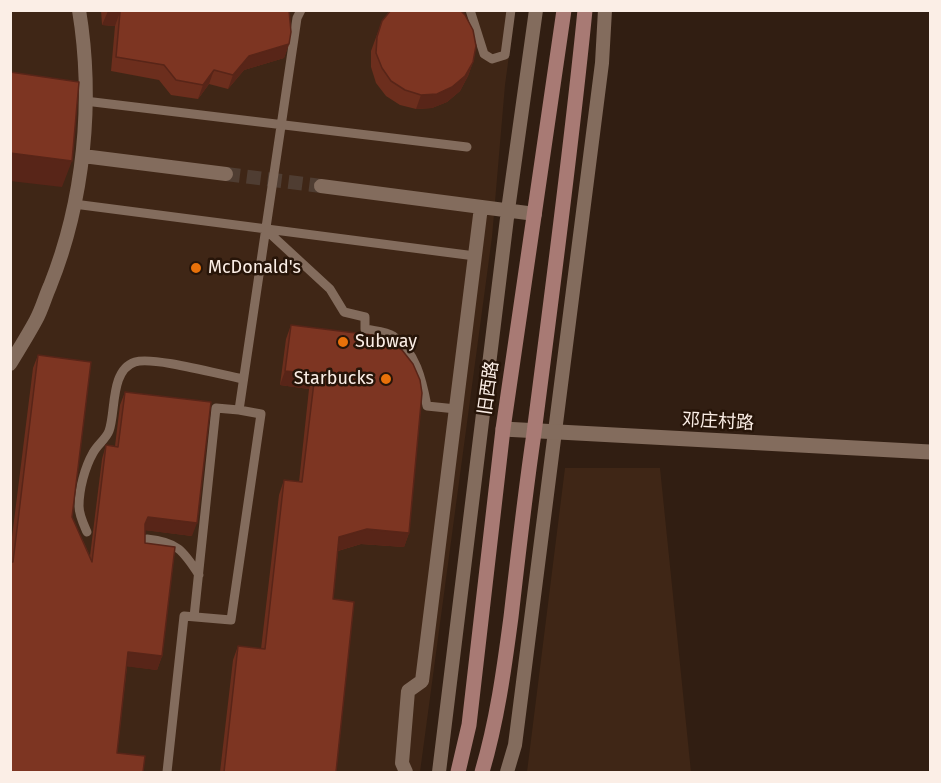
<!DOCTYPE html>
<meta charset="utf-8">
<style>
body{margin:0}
#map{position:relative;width:941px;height:783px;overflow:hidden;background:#311e12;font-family:"Fira Sans",sans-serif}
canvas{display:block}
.frame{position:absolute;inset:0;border:12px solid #fbeee6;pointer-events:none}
</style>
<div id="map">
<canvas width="941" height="783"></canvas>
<div class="frame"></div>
</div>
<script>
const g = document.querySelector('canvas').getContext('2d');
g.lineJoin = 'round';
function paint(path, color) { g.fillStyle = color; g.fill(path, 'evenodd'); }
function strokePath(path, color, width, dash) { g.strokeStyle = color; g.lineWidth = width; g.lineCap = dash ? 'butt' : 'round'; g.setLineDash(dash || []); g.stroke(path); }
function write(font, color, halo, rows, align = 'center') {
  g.font = font + ' "Fira Sans","Noto Sans SC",sans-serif'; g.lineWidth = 5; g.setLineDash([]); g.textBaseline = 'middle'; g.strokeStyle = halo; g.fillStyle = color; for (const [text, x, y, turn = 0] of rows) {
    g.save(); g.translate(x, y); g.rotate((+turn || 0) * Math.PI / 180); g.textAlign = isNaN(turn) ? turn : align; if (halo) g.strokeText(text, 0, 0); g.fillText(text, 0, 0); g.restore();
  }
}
paint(new Path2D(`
 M10,11H515L505,85L492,237L420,772H11Z
 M565,468H660L691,772H527Z`), '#3f2616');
strokePath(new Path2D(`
 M226,174L321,186`), '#4f3d32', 14, [14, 7]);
strokePath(new Path2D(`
 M470,10L484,54L492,59L505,55L511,10
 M85,101L467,147
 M74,204L475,256
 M265,229L330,289L344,312L365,317V329C374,331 386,331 393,336C416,352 422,380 427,406L456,409
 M87,532C83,523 79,515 79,506C79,489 85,467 93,453C97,445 106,439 109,431C116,412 110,370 135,362C153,356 221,375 243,379
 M147,539C177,542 183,550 199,575
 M194,617L216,408L239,410
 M167,772L184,616L231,620L261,414L239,410L297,18L301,10`), '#836c5d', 9);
strokePath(new Path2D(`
 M83,156L226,174
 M321,186L535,214
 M10,364C19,349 28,335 36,320C42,309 45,297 50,286C84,201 94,101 79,10
 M406,772L402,763L408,691L422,681L481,207
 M439,772L508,210L536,10
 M507,772L515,745L602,63L605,10`), '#836c5d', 14);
strokePath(new Path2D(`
 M503,429L930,452`), '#836c5d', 15);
strokePath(new Path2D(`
 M458,772L469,725L503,429L564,10
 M482,772C497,721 504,670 511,617C518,556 525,494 534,433C552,292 571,152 585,10`), '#a87a74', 15);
paint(new Path2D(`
 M101,10H289V44L284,58L244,70L228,89L209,84L198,99L171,95L159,80L111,71L115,26L102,25Z
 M382,21L473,62L468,76L460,91L447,102L432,108L416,109L400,105L386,96L376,83L371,67V51Z
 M291,325L409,533L404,547L361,544L338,551L333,599L336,772H220L233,660L238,646L261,649L279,495L284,480L299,482L309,389L280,385L286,339Z
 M38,355L72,517L90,556L102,459L106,445L115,446L120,405L125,392L192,536L145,530V543L162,656L157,670L127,666L117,753L10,772V553L33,368Z`), '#6c2e1d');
paint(new Path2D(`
 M108,11L120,12L115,26L102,25Z
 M289,44L284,58L244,70L228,89L233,75L249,56Z
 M473,62L468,76L460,91L447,102L432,108L416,109L421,95Z
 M214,70L209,84L198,99L203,85Z
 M10,153L72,161L62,187L10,181Z
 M285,371L315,374L309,389L280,385Z
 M148,517L197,523L192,536L143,530Z
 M367,529L409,533L404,547L361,544L334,552L339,537Z
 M128,652L162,656L157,670L123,666Z`), '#582518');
const building = new Path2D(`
 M108,10H289L291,32L289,44L249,56L233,75L214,70L203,85L176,80L164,65L116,57L120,12Z
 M391,10H460L465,15L473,30L476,46L473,62L465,76L452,87L437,94L421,95L405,90L391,81L382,68L376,53L377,37L382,21Z
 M10,72L79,82L72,161L10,153Z
 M291,325L372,335L383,339L402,350L413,364L420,380L422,393L409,533L367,529L339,537L333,599L354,602L336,772H224L238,646L265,649L284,480L302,482L315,374L285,371Z
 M38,355L91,362L72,517L92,562L106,445L118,447L125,392L211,402L197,523L148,517L145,524V543L175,547L162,656L128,652L117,753L145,756L143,772H10V562H13Z`);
paint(building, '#7d3522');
strokePath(building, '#582518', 1.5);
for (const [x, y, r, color] of [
 [196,268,6,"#e8710a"],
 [343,342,6,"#e8710a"],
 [386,379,6,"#e8710a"]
]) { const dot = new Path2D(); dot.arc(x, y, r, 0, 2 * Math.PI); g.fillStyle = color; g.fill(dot); strokePath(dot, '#271509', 2); }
write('18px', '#fbeee6', '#271509', [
 ["McDonald's",208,268],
 ["Subway",355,342],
 ["Starbucks",374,379,"right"]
], 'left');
write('18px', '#fbeee6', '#271509', [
 ["旧西路",489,388,-82],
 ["邓庄村路",718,422,3]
]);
</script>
